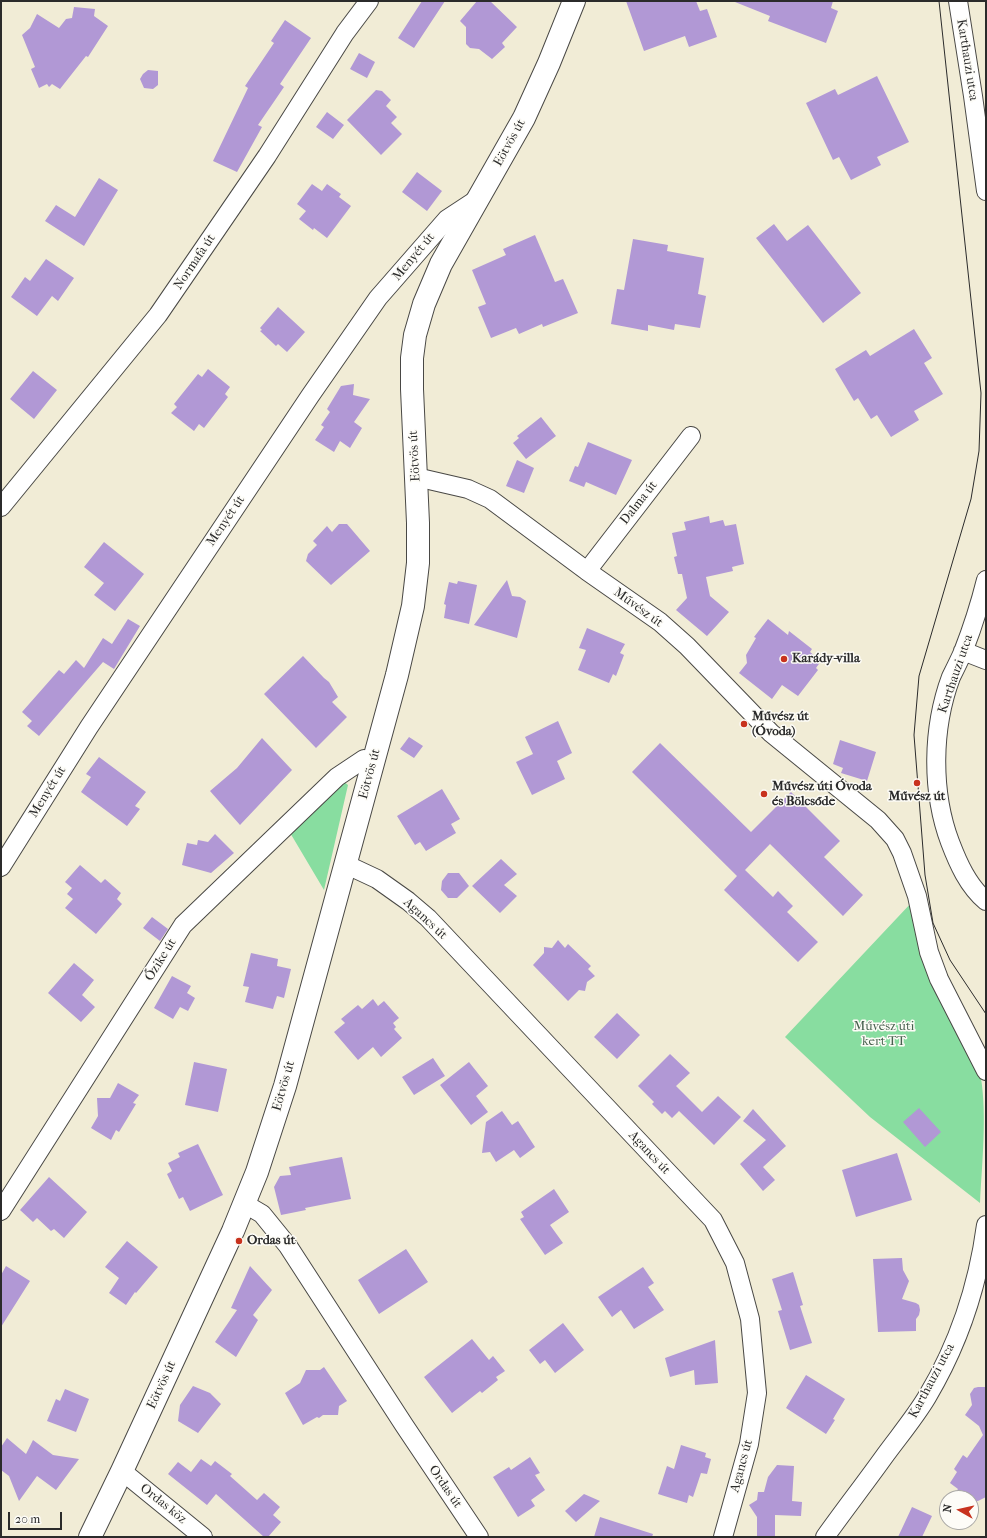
<!DOCTYPE html>
<meta charset="utf-8">
<style>
body{margin:0}
#map{position:relative;width:987px;height:1538px;overflow:hidden;background:#f1ecd6;font-family:"IM FELL French Canon",serif}
canvas{display:block}
.frame{position:absolute;inset:0;border:2px solid #2b2b2b;pointer-events:none}
.north{position:absolute;left:939px;top:1490px;width:40px;height:40px;box-sizing:border-box;background:#fdfcf7;border:1px solid #a9a8a5;border-radius:50%;rotate:278deg;font-size:11px;font-weight:700;line-height:16px;text-align:center;color:#2b2b2b}
.north::after{content:'';display:block;margin:auto;width:14px;height:18px;background:#c8321e;clip-path:polygon(50% 0,100% 100%,50% 72%,0 100%)}
.scale{position:absolute;left:8px;top:1512px;width:54px;height:18px;box-sizing:border-box;border:2px solid #2b2b2b;border-top:0;padding-left:5px;font-size:12px;line-height:14px;white-space:nowrap;color:#2b2b2b;-webkit-text-stroke:3px #fdfcf7;paint-order:stroke}
</style>
<div id="map">
<canvas width="987" height="1538"></canvas>
<div class="frame"></div>
<div class="north">N</div>
<div class="scale">20 m</div>
</div>
<script>
const g = document.querySelector('canvas').getContext('2d');
g.lineJoin = 'round';
function paint(path, color) { g.fillStyle = color; g.fill(path, 'evenodd'); }
function strokePath(path, color, width, dash) { g.strokeStyle = color; g.lineWidth = width; g.lineCap = dash ? 'butt' : 'round'; g.setLineDash(dash || []); g.stroke(path); }
function write(font, color, halo, rows, align = 'center') {
  g.font = font + ' "IM FELL French Canon",serif'; g.lineWidth = 3; g.setLineDash([]); g.textBaseline = 'middle'; g.strokeStyle = halo; g.fillStyle = color; for (const [text, x, y, turn = 0] of rows) {
    g.save(); g.translate(x, y); g.rotate((+turn || 0) * Math.PI / 180); g.textAlign = isNaN(turn) ? turn : align; if (halo) g.strokeText(text, 0, 0); g.fillText(text, 0, 0); g.restore();
  }
}
paint(new Path2D(`
 M343,781L348,785L324,890L289,831Z
 M913,901L981,1078C987,1116 982,1163 980,1203L870,1117L785,1037Z`), '#88dda0');
paint(new Path2D(`
 M422,1H445L414,48L398,38Z
 M477,1H490L517,27L502,43L505,47L492,59L479,49L470,48L466,44V27L460,21Z
 M626,1H696L700,11L707,9L717,37L689,47L685,36L644,51Z
 M735,1H833L831,8L838,11L826,43L768,21L770,16L735,2Z
 M74,7L95,9L94,16L108,26L88,57L86,56L60,89L52,84L49,87L47,84L39,88L31,69L35,67L22,35L30,28L37,14L59,28L66,19L72,18Z
 M285,20L311,38L280,84L284,87L258,125L262,127L237,172L213,161L248,88L245,86L274,43L271,41Z
 M359,53L375,62L367,78L350,69Z
 M148,70L158,71V85L153,89L144,88L140,79L143,74Z
 M877,76L909,142L877,157L881,165L851,180L839,157L833,160L806,103L835,89L838,95Z
 M376,90L382,91L391,100L386,106L397,117L391,123L402,134L381,155L347,120Z
 M327,112L344,125L333,139L316,127Z
 M417,172L442,191L427,211L402,192Z
 M99,178L118,190L84,246L45,221L56,205L75,217Z
 M312,184L322,191L327,184L341,194L339,197L351,206L327,238L314,228L313,230L299,219L306,211L297,204Z
 M774,224L787,241L808,225L861,293L823,323L756,238Z
 M535,235L555,282L563,279L578,313L543,327L542,324L519,334L516,328L491,338L478,307L486,304L472,270L506,255L503,249Z
 M633,239L668,245L667,251L704,258L698,294L706,296L700,328L675,324L674,330L648,325V331L611,324L617,289L624,290Z
 M46,259L74,278L58,301L52,296L37,316L11,297L25,277L30,281Z
 M278,307L305,332L287,352L278,344L276,346L260,331L262,330L260,328Z
 M914,329L932,358L924,363L943,394L914,411L919,420L891,437L877,415L871,419L858,398L854,401L835,369L866,350L870,356Z
 M208,369L230,387L225,394L228,397L204,428L199,424L194,431L171,413L177,407L174,404L198,374L202,377Z
 M33,371L57,390L34,419L10,399Z
 M354,384L353,395L370,399L354,422L362,428L350,448L340,441L334,452L315,440L324,427L321,425L330,412L327,409L341,386Z
 M541,417L556,436L526,459L513,443L519,438L517,436Z
 M588,442L632,460L616,495L586,482L584,487L569,481L575,466L578,467Z
 M517,460L534,468L524,493L506,486Z
 M709,516L710,523L723,520L725,526L736,524L744,564L732,567L733,571L706,577L710,596L729,612L707,636L676,610L687,598L682,574H678L674,557L677,556L672,533L686,530L684,522Z
 M339,524H347L370,551L331,585L306,561L308,554L317,545L313,541L327,526L332,532Z
 M104,542L144,574L115,611L94,595L104,583L84,567Z
 M507,580L512,596L520,597L526,601L517,638L474,625Z
 M458,581L477,585L469,624L444,618L446,605L444,604L449,582L457,584Z
 M128,619L140,626L114,669L103,662L39,736L27,726L32,721L22,712L59,670L64,674L76,660L84,668L103,638L112,644Z
 M768,619L788,635L789,631L812,649L810,652L821,661L816,668L818,670L798,696L782,685L772,699L739,673L747,663L746,655L756,638L754,637Z
 M587,628L625,644L620,653L624,655L616,676L613,674L609,683L578,670L586,650L579,648Z
 M303,656L324,678L329,682L338,697L332,702L347,717L316,748L264,694Z
 M558,721L572,753L557,761L565,779L532,795L516,762L533,754L525,737Z
 M409,737L423,746L414,758L400,749Z
 M262,738L292,770L240,825L210,791L237,768Z
 M840,740L876,752L867,781L841,773L843,768L833,764Z
 M660,743L751,832L791,792L840,841L824,857L863,895L843,916L770,844L745,870L773,897L778,891L793,906L787,912L818,942L798,962L724,890L737,876L632,772Z
 M99,757L146,792L135,806L140,809L127,826L81,792L91,777L86,774Z
 M442,789L460,819L451,824L456,833L426,851L420,842L415,845L397,816Z
 M215,834L234,853L211,873L182,865L187,843L197,845L198,840L208,842Z
 M501,859L517,874L504,885L517,896L500,913L472,886Z
 M80,865L101,883L105,879L121,893L117,899L122,904L96,934L65,908L73,899L67,894L72,888L65,882Z
 M448,873H459L469,886L457,898H448L441,890L442,881Z
 M152,917L168,929L160,941L143,928Z
 M558,940L565,948L568,944L591,966L588,969L595,976L587,982L585,991L579,990L568,1001L533,965L544,953V947L552,948Z
 M251,953L278,959L277,966L291,969L284,998L277,996L273,1009L245,1002L249,987L243,986Z
 M74,963L94,980L82,995L95,1007L81,1022L48,993Z
 M172,976L191,986L187,993L195,998L188,1011L180,1007L173,1019L154,1008Z
 M373,999L378,1006L384,1001L399,1018L393,1023L396,1027L394,1029L402,1038L381,1057L373,1047L358,1060L334,1032L345,1023L341,1019L358,1005L362,1009Z
 M617,1013L640,1035L617,1059L594,1037Z
 M670,1054L690,1073L676,1086L702,1112L718,1096L741,1117L714,1145L679,1111L672,1118L665,1111L662,1114L652,1104L654,1102L638,1086Z
 M433,1058L445,1076L414,1095L402,1077Z
 M194,1062L227,1069L218,1112L185,1105Z
 M469,1062L488,1086L476,1096L488,1112L471,1125L440,1085Z
 M118,1083L139,1095L133,1103L136,1104L119,1132L116,1130L111,1140L91,1128L98,1116L97,1098H110Z
 M919,1108L941,1132L925,1147L903,1122Z
 M753,1109L786,1146L763,1167L775,1180L763,1191L740,1164L766,1140L743,1121Z
 M502,1111L512,1125L518,1121L535,1147L520,1158L514,1150L496,1162L490,1152L482,1153L486,1122Z
 M198,1144L223,1195L190,1211L183,1197L179,1199L167,1174L172,1171L168,1163L180,1157L178,1153Z
 M897,1153L912,1200L856,1217L842,1170Z
 M342,1157L351,1199L305,1208L306,1210L281,1215L274,1187L280,1176L291,1175L289,1167Z
 M49,1177L87,1212L64,1238L54,1229L51,1231L37,1218L33,1222L20,1210Z
 M554,1189L569,1212L550,1225L563,1243L545,1255L520,1219L524,1217L521,1212Z
 M127,1241L158,1267L136,1293L135,1292L126,1305L109,1293L119,1278L105,1267Z
 M406,1249L428,1282L379,1314L358,1280Z
 M902,1258L903,1270L909,1281L902,1299L916,1303L919,1305L920,1310L919,1315L916,1319V1331L878,1332L873,1259Z
 M6,1266L30,1281L1,1327V1275Z
 M250,1266L272,1290L253,1315L258,1320L236,1357L215,1342L237,1310L231,1308Z
 M643,1267L654,1283L648,1287L664,1310L634,1329L621,1310L612,1317L598,1297Z
 M793,1272L803,1305L800,1306L812,1343L790,1350L778,1311L782,1310L772,1279Z
 M563,1323L584,1350L555,1373L545,1360L540,1364L529,1350Z
 M472,1339L489,1360L493,1356L505,1371L496,1377L498,1380L482,1393L480,1391L452,1413L424,1377Z
 M715,1340L718,1383L695,1385L694,1370L670,1377L665,1358Z
 M324,1367L347,1401L339,1406L338,1415H323L319,1418L317,1417L303,1425L285,1393L300,1383L306,1370H320Z
 M806,1375L845,1399L833,1419L835,1420L826,1434L786,1408Z
 M193,1386L210,1393L221,1404L198,1433L178,1421L180,1405Z
 M978,1387H986V1497L978,1501H971V1498H961L953,1496L958,1489L950,1483L957,1472L954,1469L963,1455L967,1458L983,1435L979,1426L965,1415L972,1405L970,1394L974,1388Z
 M65,1389L89,1399L76,1432L47,1421L56,1399L60,1401Z
 M7,1438L26,1454L33,1440L53,1455L79,1459L56,1490L37,1476L19,1501L9,1476L1,1470V1447Z
 M681,1445L706,1453L705,1457L711,1459L707,1474L701,1473L693,1497L689,1495L687,1503L658,1494L667,1466L674,1469Z
 M530,1457L540,1473L535,1475L545,1490L531,1500L535,1506L518,1517L493,1477L509,1467L511,1470Z
 M201,1459L211,1466L215,1461L232,1474L230,1476L257,1500L264,1493L280,1507L273,1515L281,1522L268,1537H264L216,1494L207,1505L168,1474L178,1462L191,1472Z
 M777,1465L794,1466L792,1501L802,1502L801,1516L775,1515V1537H757V1517L749,1505L757,1500L758,1492H764L768,1477Z
 M584,1494L600,1501L576,1522L565,1511Z
 M912,1507L932,1516L922,1537H898Z
 M600,1517L653,1534L652,1537H594Z`), '#b198d5');
const minor = new Path2D(`
 M958,1L973,96L986,191
 M416,477L468,489L490,499L587,571L660,622L687,646L771,733L878,820L895,839L902,853L917,896L929,952L939,979L986,1071
 M1,507L158,315L267,156L345,33L369,1
 M587,571L691,436
 M986,580C980,604 972,629 963,652C959,661 955,669 951,677C932,728 931,791 950,842C958,863 968,886 986,901
 M963,651L986,660
 M345,864L377,879L408,901L428,918L713,1220L735,1263L750,1319L757,1393L749,1444L723,1537
 M1,867L89,727L310,396L378,298L447,219L479,198
 M245,1204L262,1214L288,1246L404,1425L479,1537
 M1,1211L183,925L337,777L364,759L374,761
 M122,1471L203,1537
 M825,1537C845,1509 866,1482 886,1454C900,1435 915,1417 927,1397C958,1345 978,1285 986,1225`);
const tertiary = new Path2D(`
 M90,1537L122,1471L233,1231L257,1172L285,1086L397,675L413,606L418,563V523L412,389V358L415,335L424,304L441,264L524,118L549,63L574,1`);
strokePath(minor, '#494845', 20);
strokePath(tertiary, '#494845', 24);
strokePath(minor, '#fff', 18);
strokePath(tertiary, '#fff', 22);
strokePath(new Path2D(`
 M939,1L981,393L979,451L971,499L919,676L914,735L925,875L933,923L950,960L986,1014`), '#2b2b2b', 1);
for (const [x, y, r, color] of [
 [784,659,4,"#c8321e"],
 [744,724,4,"#c8321e"],
 [917,783,4,"#c8321e"],
 [764,794,4,"#c8321e"],
 [239,1241,4,"#c8321e"]
]) { const dot = new Path2D(); dot.arc(x, y, r, 0, 2 * Math.PI); g.fillStyle = color; g.fill(dot); strokePath(dot, '#fdfcf7', 1.5); }
write('13px', '#2b2b2b', '#fdfcf7', [
 ["Karthauzi utca",967,60,81],
 ["Eötvös út",510,143,-61],
 ["Menyét út",414,257,-50],
 ["Normafa út",195,262,-56],
 ["Eötvös út",415,456,-93],
 ["Dalma út",639,503,-52],
 ["Menyét út",226,521,-56],
 ["Művész út",638,608,36],
 ["Karthauzi utca",956,674,-71],
 ["Eötvös út",370,774,-75],
 ["Menyét út",48,792,-58],
 ["Agancs út",425,919,43],
 ["Őzike út",161,960,-58],
 ["Eötvös út",284,1086,-74],
 ["Agancs út",649,1153,47],
 ["Karthauzi utca",932,1381,-62],
 ["Eötvös út",162,1385,-65],
 ["Agancs út",742,1466,-75],
 ["Ordas út",445,1487,56],
 ["Ordas köz",163,1504,39]
]);
write('bold 13px', '#2b2b2b', '#fdfcf7', [
 ["Karády-villa",792,659],
 ["Művész út",752,717],
 ["(Óvoda)",752,732],
 ["Művész úti Óvoda",772,787],
 ["és Bölcsőde",772,802],
 ["Művész út",917,797,"center"],
 ["Ordas út",247,1241]
], 'left');
write('13px', '#47604e', '#fdfcf7', [
 ["Művész úti",884,1027],
 ["kert TT",884,1042]
]);
</script>
